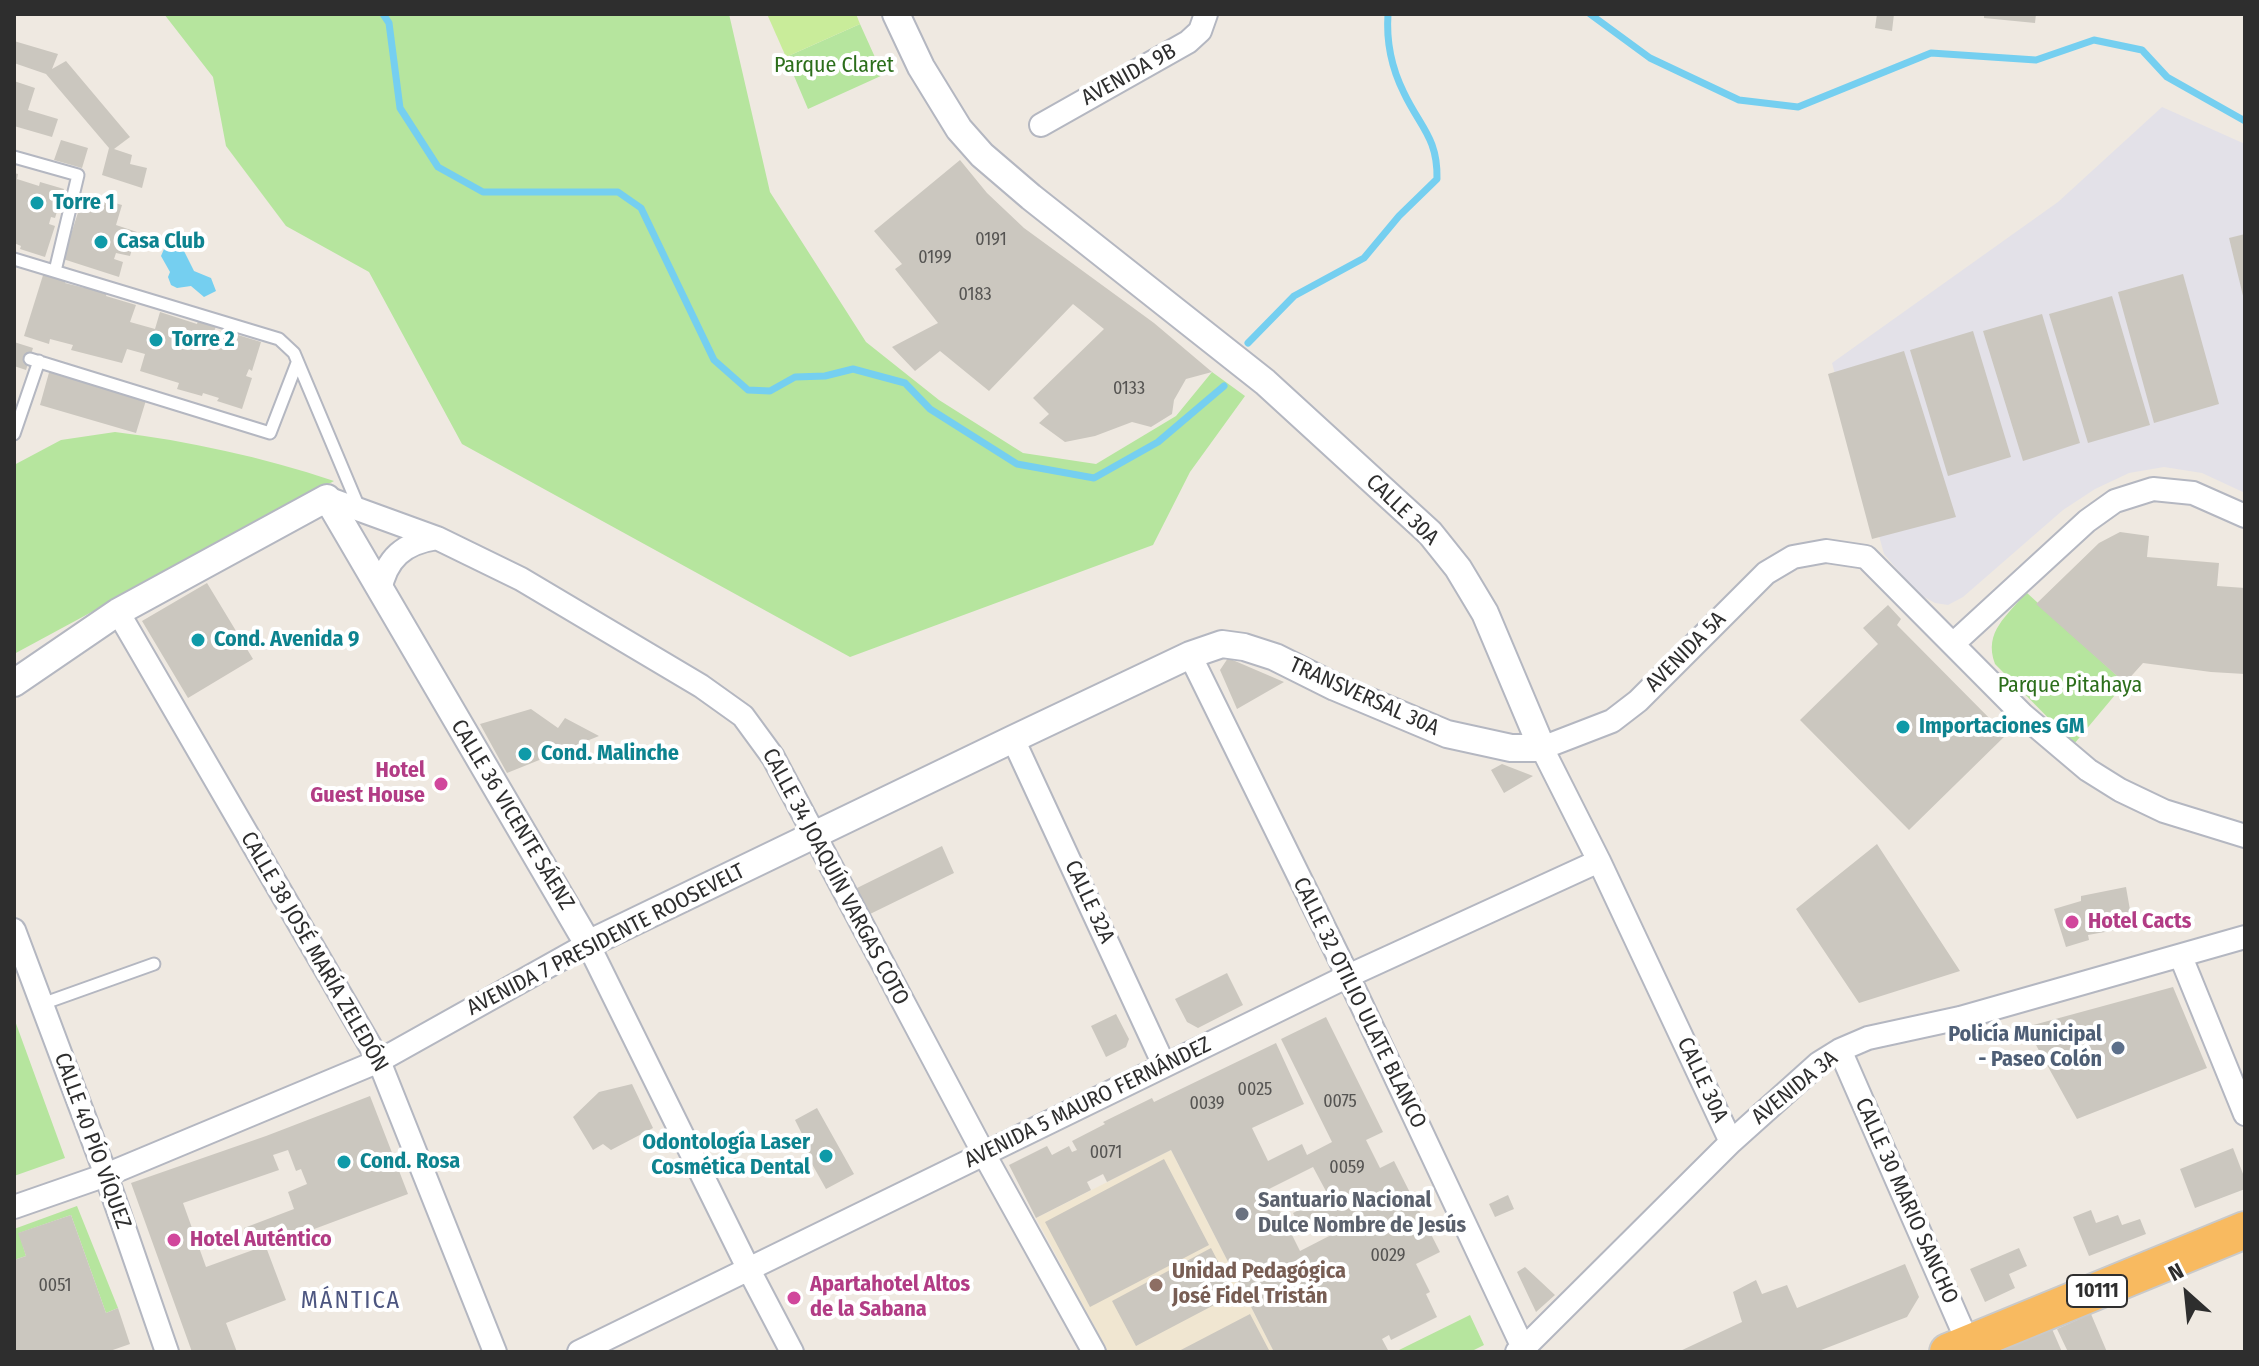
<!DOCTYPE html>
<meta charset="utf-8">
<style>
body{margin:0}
#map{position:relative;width:2259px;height:1366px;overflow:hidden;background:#efe9e1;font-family:"Fira Sans Condensed",sans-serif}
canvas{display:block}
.frame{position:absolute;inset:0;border:16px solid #2e2e2e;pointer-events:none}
.north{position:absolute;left:2147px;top:1254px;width:80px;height:80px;-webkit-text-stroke:6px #fff;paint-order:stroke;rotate:333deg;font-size:22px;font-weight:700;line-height:32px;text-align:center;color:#2e2e2e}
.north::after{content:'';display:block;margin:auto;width:28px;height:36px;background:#2e2e2e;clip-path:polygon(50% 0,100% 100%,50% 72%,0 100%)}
</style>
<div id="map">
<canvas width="2259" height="1366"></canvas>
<div class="frame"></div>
<div class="north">N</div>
</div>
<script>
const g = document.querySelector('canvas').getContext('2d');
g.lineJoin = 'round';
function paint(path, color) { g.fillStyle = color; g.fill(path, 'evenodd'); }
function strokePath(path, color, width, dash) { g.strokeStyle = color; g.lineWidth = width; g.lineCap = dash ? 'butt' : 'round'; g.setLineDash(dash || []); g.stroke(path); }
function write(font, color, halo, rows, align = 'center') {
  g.font = font + ' "Fira Sans Condensed",sans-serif'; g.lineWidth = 8; g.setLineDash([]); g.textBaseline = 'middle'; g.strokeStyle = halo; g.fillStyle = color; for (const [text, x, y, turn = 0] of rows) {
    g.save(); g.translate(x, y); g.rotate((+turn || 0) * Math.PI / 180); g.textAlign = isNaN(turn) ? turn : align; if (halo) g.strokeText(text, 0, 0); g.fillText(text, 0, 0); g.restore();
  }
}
paint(new Path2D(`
 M2162,107L2245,144V493L2202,473L2164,467L2129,473L2095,489L2063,510L1963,597L1948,605L1935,603L1917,593L1884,554L1832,363L2058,202Z`), '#e3e1e8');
paint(new Path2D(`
 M1171,1150L1274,1352H1108L1036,1218Z`), '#f0e6d1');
paint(new Path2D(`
 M164,14H729L770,192L866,342L939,400L1023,453L1096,464L1176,416L1212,372L1245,396L1190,472L1153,545L850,657L462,444L369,272L286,226L226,146L213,77Z
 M860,24L883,75L808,109L786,57Z
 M115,432C189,441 262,457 334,481L14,654V465L61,440Z
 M2026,592L2125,683L2074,744L1995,664C1983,631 2008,616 2026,592Z
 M14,1018L65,1158L14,1176Z
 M77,1206L118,1308L106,1313L71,1215L19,1233L26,1256L14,1260V1229Z
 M1470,1315L1484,1345L1470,1352H1395Z`), '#b6e59e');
paint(new Path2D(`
 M767,14H856L860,24L786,57Z`), '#c9ec9a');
paint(new Path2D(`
 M171,246L182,247L194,271L211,278L216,291L204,297L191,286L177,288L171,285L168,277L170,272L161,256L164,249Z`), '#75cff0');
strokePath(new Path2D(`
 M383,14L389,23L400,108L438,167L483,192H618L641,208L714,360L748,390L770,391L795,377L825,376L853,369L905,383L930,409L1017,464L1094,478L1158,442L1224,386
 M1590,14L1650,58L1739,100L1798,107L1931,53L2036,60L2094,40L2142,50L2167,77L2245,121
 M1248,343L1294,296L1364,258L1399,216L1437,179C1438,138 1420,127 1404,93C1391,67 1386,43 1388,14`), '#75cff0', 7);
paint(new Path2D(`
 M1877,14H1894L1892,31L1875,28Z
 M1984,14H2036L2035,23L1984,18Z
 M14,41L58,54L52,69L66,61L130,137L114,149L132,155L130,164L147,168L142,188L102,175L109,148L46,74L14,63Z
 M14,81L35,88L28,110L58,119L52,137L14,126Z
 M61,140L88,148L82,168L54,160Z
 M960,160L987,193L1024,228L1154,323L1212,372L1186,379L1174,400L1172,414L1151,427L1132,422L1095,436L1065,442L1039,423L1049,414L1033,398L1104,329L1073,304L989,391L940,351L915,371L892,347L938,323L895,269L902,264L874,231Z
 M14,173L18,174L17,179L39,186L40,182L64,189L55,218L51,217L49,224L55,226L45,257L20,249L21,246L14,243Z
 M84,194L122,205L116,225L137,232L130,256L116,253L114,259L123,262L119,277L63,259Z
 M2245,234V300H2244L2229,238Z
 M44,272L67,279L65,283L85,288L86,285L107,292L106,296L136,305L130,322L155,329L160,312L197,324L198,321L216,326L214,332L236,338L238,335L261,342L252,371L249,369L246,376L252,378L242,409L217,401L219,398L203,393L202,396L177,389L179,383L140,371L145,354L127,349L122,363L71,350L73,345L50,339L49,344L24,336Z
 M2183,274L2219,404L2154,423L2118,292Z
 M2112,296L2150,425L2088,443L2049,314Z
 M2042,314L2080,443L2023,461L1983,331Z
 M1973,331L2011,457L1948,476L1910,350Z
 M14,342L33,348L26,370L14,366Z
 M1904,351L1956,517L1872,539L1828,374Z
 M50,369L147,397L136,433L40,405Z
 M2120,532L2149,536L2147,557L2219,563L2217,586L2245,588V674L2211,672L2143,663L2125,683L2036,604L2099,543Z
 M207,583L253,659L188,698L142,621Z
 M1888,605L1901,619L1897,625L2006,735L1909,830L1800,720L1878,644L1863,628Z
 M1228,658L1284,682L1237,709L1220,670Z
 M531,709L558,728L565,718L599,736L507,773L480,724Z
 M1502,764L1533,776L1504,793L1491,770Z
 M1877,844L1960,971L1859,1003L1796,909Z
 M942,846L954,873L868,915L855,889Z
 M2126,887L2133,927L2088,935L2089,940L2066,947L2054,909L2081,901V896Z
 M1227,973L1243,1005L1198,1028L1187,1022L1175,999Z
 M2173,987L2207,1068L2077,1119L2026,1027Z
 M1116,1014L1129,1039L1126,1047L1106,1057L1091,1026Z
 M1326,1017L1383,1132L1366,1140L1380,1168L1394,1161L1440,1252L1416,1264L1430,1292L1426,1294L1437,1317L1391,1340L1389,1335L1382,1339L1389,1352H1274L1171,1150L1107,1182L1103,1174L1087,1182L1091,1190L1036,1218L1009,1165L1047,1146L1052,1155L1069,1146L1072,1152L1077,1150L1072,1141L1105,1124L1103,1122L1152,1098L1154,1102L1276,1043L1304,1104L1252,1128L1268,1161L1302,1144L1307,1155L1332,1142L1281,1039ZM1313,1167L1328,1195L1293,1213L1301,1229L1327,1216L1335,1233L1300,1251L1269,1189Z
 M632,1084L653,1128L611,1150L603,1144L593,1150L573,1117L599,1092Z
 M370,1096L408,1194L266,1247L286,1300L226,1323L237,1352H192L131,1183L266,1136ZM288,1150L296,1171L301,1169L307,1184L288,1192L294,1209L244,1228L253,1250L206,1267L183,1203L279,1170L273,1155Z
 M817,1108L854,1174L826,1189L798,1139L803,1136L795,1120Z
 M2233,1148L2245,1179V1189L2195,1208L2180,1169Z
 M1164,1159L1209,1245L1090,1307L1045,1222Z
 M1508,1195L1514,1209L1495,1217L1489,1204Z
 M2091,1210L2096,1223L2118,1215L2122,1225L2140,1219L2146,1234L2089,1256L2073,1217Z
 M71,1215L106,1313L118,1308L130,1344L107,1352H14V1260L26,1256L18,1233Z
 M1211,1248L1235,1294L1136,1346L1112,1301Z
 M2019,1248L2027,1266L2009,1274L2015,1288L1985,1302L1970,1269Z
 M1905,1264L1919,1297L1907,1317L1816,1352H1678L1742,1322L1733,1292L1756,1280L1762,1294L1787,1285L1797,1308Z
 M1525,1267L1555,1295L1536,1312L1517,1272Z
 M1250,1314L1270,1352H1177Z
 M2091,1314L2107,1352H2068L2057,1329Z
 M2052,1329L2062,1352H2004L2003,1349Z`), '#cbc7bf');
const service = new Path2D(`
 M14,157L78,175L55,271
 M14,259L279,339L294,353L360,510
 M30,359L270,433L297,363
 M14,434L39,361
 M42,1004L154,964`);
const minor = new Path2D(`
 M1041,125L1188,42L1200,31L1206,14
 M327,498L437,538L521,579L701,686L743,716L773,757L984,1154L1094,1352
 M380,591C386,558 404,543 437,538
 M118,612L379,1061L495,1352
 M1953,644L2087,521L2115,501L2153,489L2193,493L2245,516
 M1190,655L1348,976L1525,1352
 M1013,739L1164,1065
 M14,930L106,1175L167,1352
 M2181,957L2245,1114
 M1840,1050L1972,1352
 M1731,1142L1599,861L1542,748L1612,721L1638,701L1766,573L1793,557L1826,551L1866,557L2023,715L2088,770L2120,790L2164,811L2245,836
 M14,1207L106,1175L379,1061L588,944L749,1270L792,1352
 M579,1352L1348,976L1599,861
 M1517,1352L1523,1349L1731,1142L1819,1063L1840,1050L1868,1038L1960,1018L2245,937`);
const tertiary = new Path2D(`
 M14,683L118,612L327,498L588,944L1013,739L1190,655L1222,644L1244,647L1275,657L1335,687L1447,734L1511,748H1542L1485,613L1458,568L1430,533L1265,382L1031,197L982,155L959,129L921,67L896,14`);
const trunk = new Path2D(`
 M1948,1352L2245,1230`);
strokePath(service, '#b4b7c1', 15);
strokePath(minor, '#b4b7c1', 26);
strokePath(tertiary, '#b4b7c1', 30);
strokePath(trunk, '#c9c9c9', 40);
strokePath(service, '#fff', 11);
strokePath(minor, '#fff', 22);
strokePath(tertiary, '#fff', 26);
strokePath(trunk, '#f8ba60', 36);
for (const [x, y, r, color] of [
 [37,203,8,"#0f9aa8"],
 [101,242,8,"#0f9aa8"],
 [156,340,8,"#0f9aa8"],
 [198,640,8,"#0f9aa8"],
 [1903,727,8,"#0f9aa8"],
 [525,754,8,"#0f9aa8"],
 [441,784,8,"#d1479c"],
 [2072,922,8,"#d1479c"],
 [2118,1048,8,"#5c6f8a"],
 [826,1156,8,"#0f9aa8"],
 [344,1162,8,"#0f9aa8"],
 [1242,1214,8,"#6b7280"],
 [174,1240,8,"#d1479c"],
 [1156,1285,8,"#8d6e63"],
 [794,1298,8,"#d1479c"]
]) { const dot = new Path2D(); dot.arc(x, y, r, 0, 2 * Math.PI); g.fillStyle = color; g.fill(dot); strokePath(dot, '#fff', 3); }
write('18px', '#555452', null, [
 ["0191",991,240],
 ["0199",935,258],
 ["0183",975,295],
 ["0133",1129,389],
 ["0025",1255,1090],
 ["0075",1340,1102],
 ["0039",1207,1104],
 ["0071",1106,1153],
 ["0059",1347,1168],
 ["0029",1388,1256],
 ["0051",55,1286]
]);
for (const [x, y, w] of [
 [2097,1291,60]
]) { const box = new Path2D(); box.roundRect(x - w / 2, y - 16, w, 32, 6); g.fillStyle = '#fff'; g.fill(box); strokePath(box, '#2e2e2e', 2); }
write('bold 20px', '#2e2e2e', null, [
 ["10111",2097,1291]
]);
write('22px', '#2c6e1b', '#fff', [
 ["Parque Claret",834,66],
 ["Parque Pitahaya",2070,686]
]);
write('22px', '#2e2e2e', '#fff', [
 ["AVENIDA 9B",1129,75,-29],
 ["CALLE 30A",1402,510,44],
 ["AVENIDA 5A",1686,652,-45],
 ["TRANSVERSAL 30A",1364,697,24],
 ["CALLE 36 VICENTE SÁENZ",512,815,59],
 ["CALLE 34 JOAQUÍN VARGAS COTO",835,877,62],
 ["CALLE 32A",1089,902,65],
 ["AVENIDA 7 PRESIDENTE ROOSEVELT",606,940,-27],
 ["CALLE 38 JOSÉ MARÍA ZELEDÓN",314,952,60],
 ["CALLE 32 OTILIO ULATE BLANCO",1359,1003,64],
 ["CALLE 30A",1702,1080,65],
 ["AVENIDA 3A",1795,1088,-39],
 ["AVENIDA 5 MAURO FERNÁNDEZ",1088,1103,-26],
 ["CALLE 40 PÍO VÍQUEZ",92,1141,70],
 ["CALLE 30 MARIO SANCHO",1906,1201,66]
]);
write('bold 22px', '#0d838f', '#fff', [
 ["Torre 1",53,203],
 ["Casa Club",117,242],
 ["Torre 2",172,340],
 ["Cond. Avenida 9",214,640],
 ["Importaciones GM",1919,727],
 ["Cond. Malinche",541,754],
 ["Odontología Laser",810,1143,"right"],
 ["Cosmética Dental",810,1168,"right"],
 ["Cond. Rosa",360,1162]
], 'left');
write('bold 22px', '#b23c85', '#fff', [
 ["Hotel",425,771,"right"],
 ["Guest House",425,796,"right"],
 ["Hotel Cacts",2088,922],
 ["Hotel Auténtico",190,1240],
 ["Apartahotel Altos",810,1285],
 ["de la Sabana",810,1310]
], 'left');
write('bold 22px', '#4e5e75', '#fff', [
 ["Policía Municipal",2102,1035],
 ["- Paseo Colón",2102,1060]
], 'right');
write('bold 22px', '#5b616d', '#fff', [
 ["Santuario Nacional",1258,1201],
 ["Dulce Nombre de Jesús",1258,1226]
], 'left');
write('bold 22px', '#785e54', '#fff', [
 ["Unidad Pedagógica",1172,1272],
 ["José Fidel Tristán",1172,1297]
], 'left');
g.letterSpacing = '2px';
write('24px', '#4d5680', '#fff', [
 ["MÁNTICA",351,1301]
]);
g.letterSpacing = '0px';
</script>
